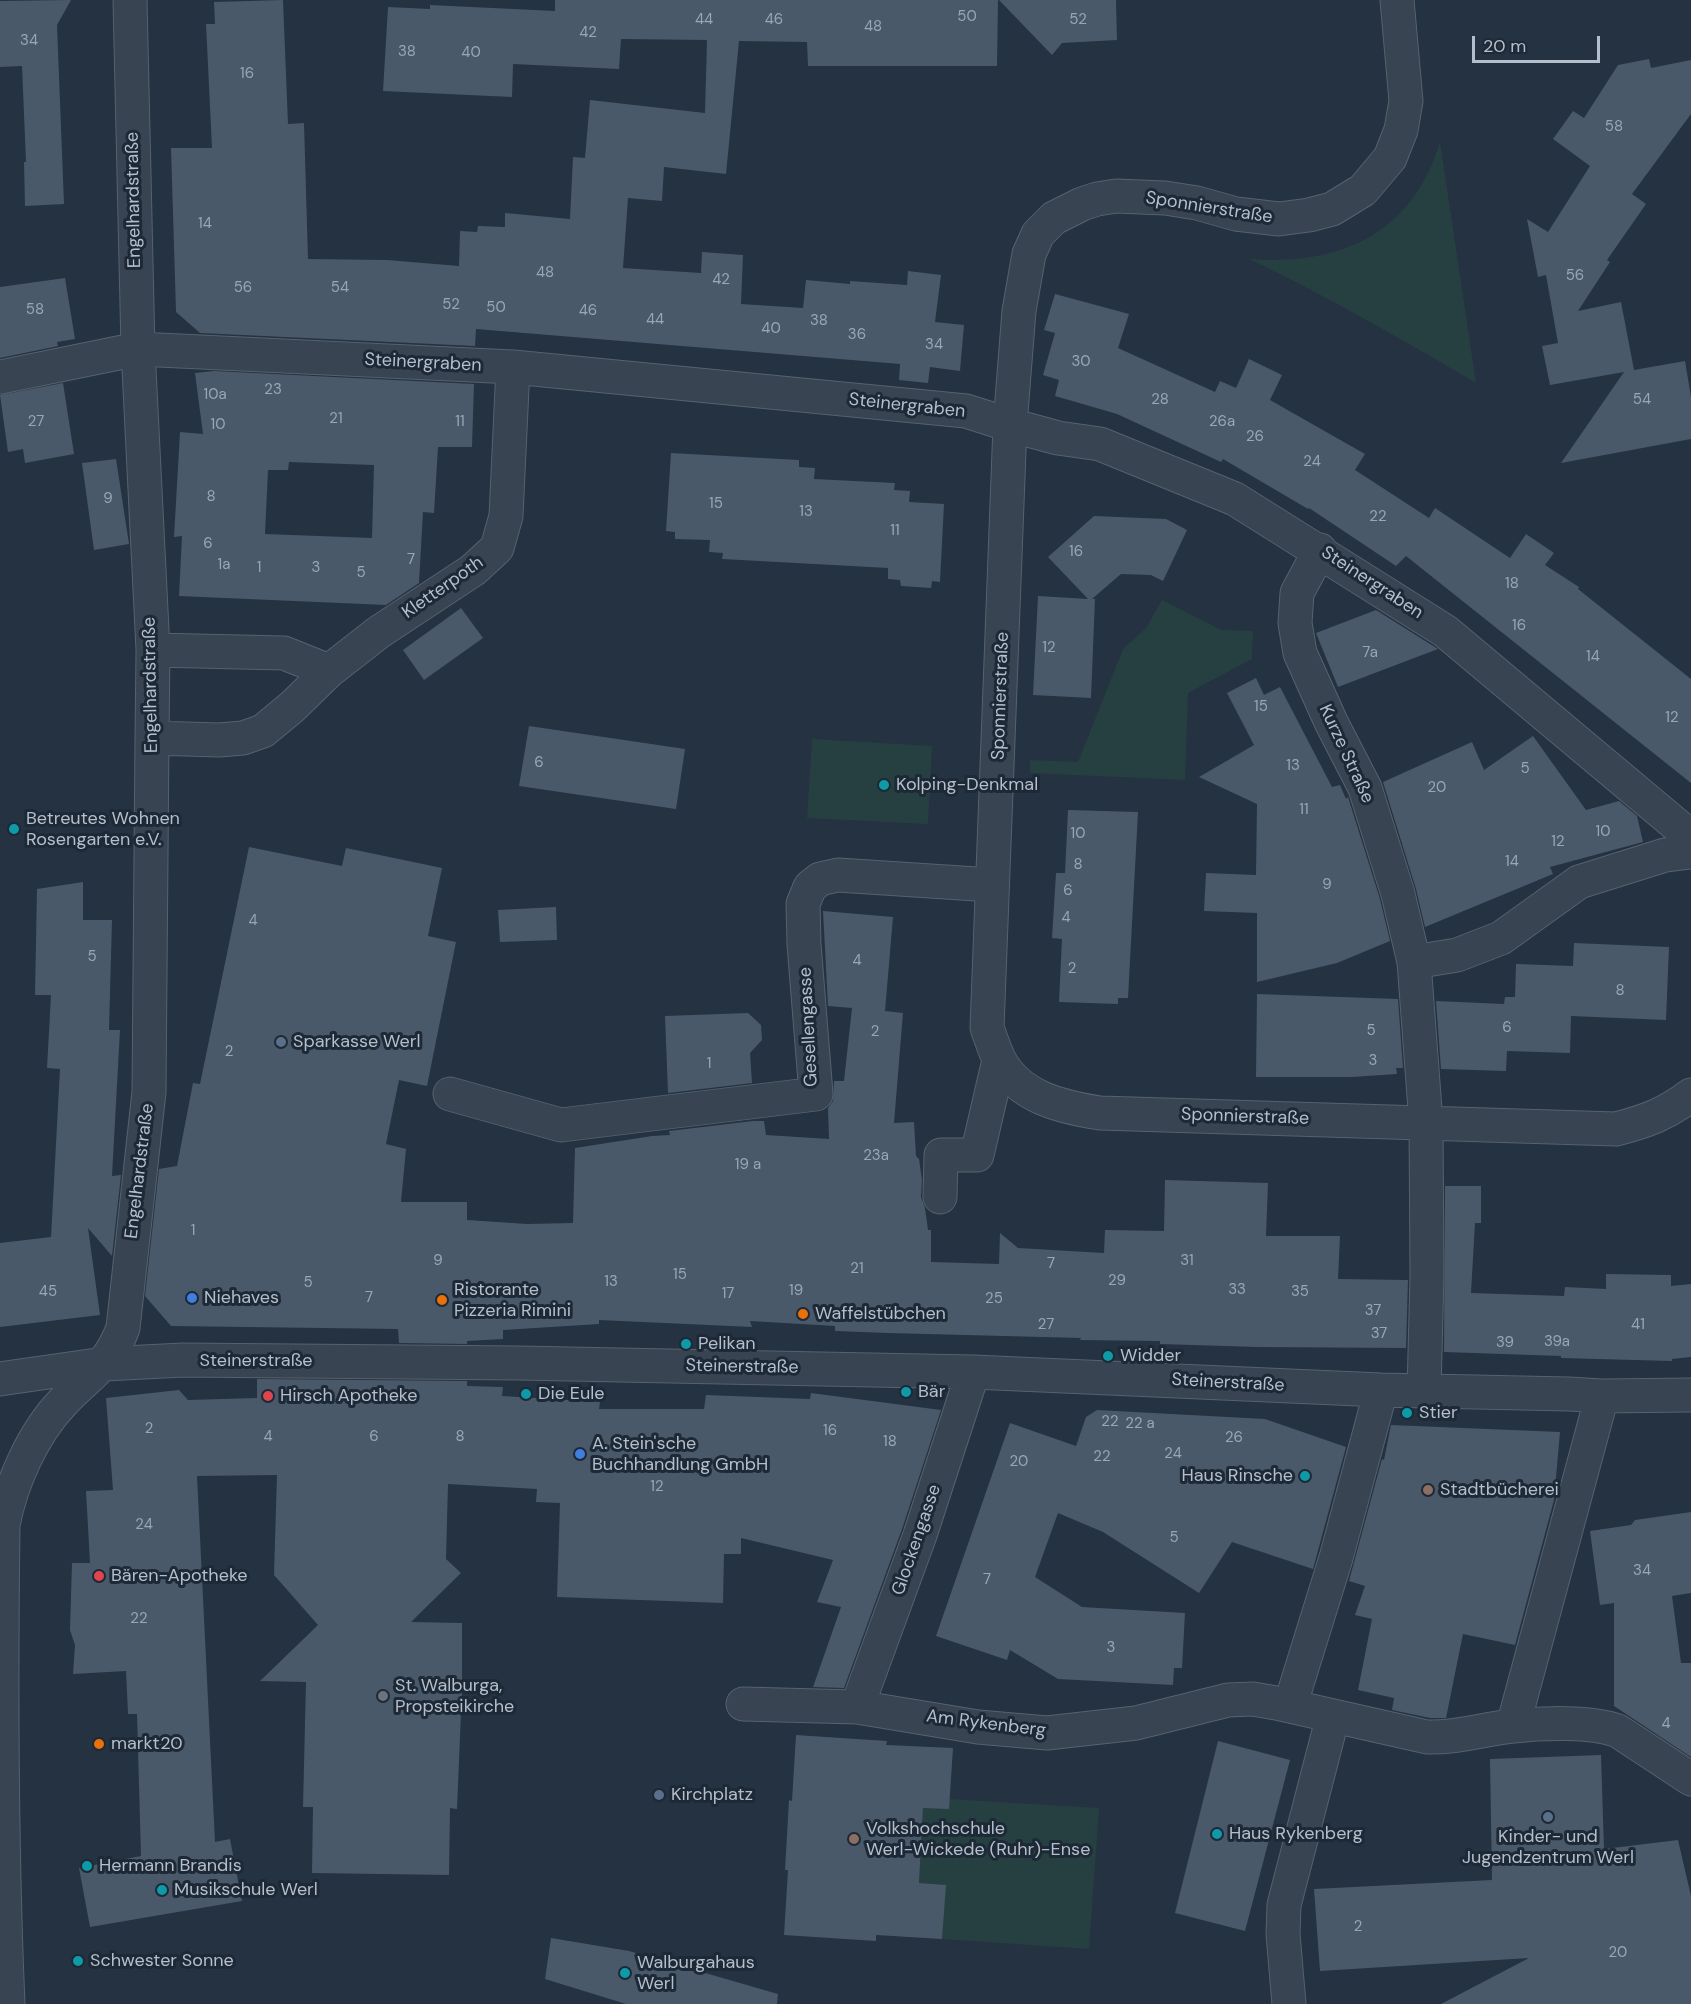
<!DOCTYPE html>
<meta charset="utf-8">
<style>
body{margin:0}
#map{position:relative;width:1691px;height:2004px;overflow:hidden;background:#243241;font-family:"DM Sans",sans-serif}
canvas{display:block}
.scale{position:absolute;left:1472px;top:36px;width:128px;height:27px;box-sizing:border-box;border:3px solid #b5bfcb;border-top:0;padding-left:8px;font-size:18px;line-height:21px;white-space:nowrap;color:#b5bfcb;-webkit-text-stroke:4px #1d2936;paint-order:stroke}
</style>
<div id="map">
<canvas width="1691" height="2004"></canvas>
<div class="scale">20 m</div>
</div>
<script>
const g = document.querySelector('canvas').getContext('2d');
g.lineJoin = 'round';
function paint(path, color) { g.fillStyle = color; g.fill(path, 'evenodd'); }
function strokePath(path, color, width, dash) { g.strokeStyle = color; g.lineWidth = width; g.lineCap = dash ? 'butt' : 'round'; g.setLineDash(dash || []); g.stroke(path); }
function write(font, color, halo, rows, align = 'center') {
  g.font = font + ' "DM Sans",sans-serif'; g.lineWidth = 6; g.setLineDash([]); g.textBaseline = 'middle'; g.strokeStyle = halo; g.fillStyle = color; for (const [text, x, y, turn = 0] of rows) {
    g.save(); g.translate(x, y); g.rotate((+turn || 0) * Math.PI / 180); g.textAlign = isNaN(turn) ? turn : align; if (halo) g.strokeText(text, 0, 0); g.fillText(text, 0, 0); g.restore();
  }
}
paint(new Path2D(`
 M1440,142L1476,383C1401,339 1327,296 1249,259C1340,266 1412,234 1440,142Z
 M1162,600L1221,630L1253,631L1252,659L1188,693L1185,780L1030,773V760L1078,762L1123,649L1146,628Z
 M812,739L932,746L928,824L807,818Z
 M949,1799L1099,1808L1089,1949L942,1939L945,1885L919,1883L923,1808Z`), '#264042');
paint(new Path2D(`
 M71,0L57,25L64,204L25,206L24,162H26L22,66L0,67V1Z
 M283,0L288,124L304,123L308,259L387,260L459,266L460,231L477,232L478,226L505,227V213L570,219L573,157L585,158L590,100L705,113L707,40L621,39L619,69L513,64L512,97L383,91L388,7L430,9V5L555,11V0H998L997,66H808L807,42L739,41L726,174L664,167L662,201L628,198L623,268L701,273L702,252L743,255L741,304L803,308L806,280L850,284V281L907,285L908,271L941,275L935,322L964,325L960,371L930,367L928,383L899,380L900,364L476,329L475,346L200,333L176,312L171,148H212L206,24H215L214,2Z
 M999,0H1116L1117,40L1062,43L1052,55Z
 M1649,59L1651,68L1691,60V114L1632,194L1646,204L1607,260L1610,262L1578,311L1621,302L1634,370L1685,361L1691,397V439L1561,463L1624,372L1550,385L1542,346L1558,343L1546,275L1538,277L1527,219L1548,232L1590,166L1553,139L1573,111L1584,118L1618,65Z
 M65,278L75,339L57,342L58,346L0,358V287Z
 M1055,294L1129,314L1118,348L1215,392L1220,381L1236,388L1249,359L1282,375L1270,400L1365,454L1355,470L1429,518L1435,508L1510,558L1526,534L1554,553L1545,565L1579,587L1578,589L1691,679V783L1406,556L1396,566L1309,508L1308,509L1223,459L1221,462L1117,414L1055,396L1059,380L1043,375L1055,333L1044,330Z
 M214,371L474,384L472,447H438L434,513L423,512L419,583L386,605L179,596L182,536L174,537L180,432L203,434L195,373ZM289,462L374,465L372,538L265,534L268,470H288Z
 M63,383L74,454L25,463L23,449L8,452L0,395Z
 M671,453L799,460V467L815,468L814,479L895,483L894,490L910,491L909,502L944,504L940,582L932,581L931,588L901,586L900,580L888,579V568L722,559L723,553L709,552L710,540L675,539V532L666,531Z
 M116,459L129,544L94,550L82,463Z
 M1094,516L1166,519L1187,530L1163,581L1151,575L1121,574L1092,599H1095L1091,698L1033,695L1038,596L1088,599L1048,557Z
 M461,608L483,638L424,680L403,650Z
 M1376,610L1438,649L1338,687L1316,633Z
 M1256,678L1264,695L1280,687L1332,787L1340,785L1346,799L1348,797L1380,899L1390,941L1337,963L1257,982V913L1204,911L1206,873L1256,875L1257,804L1199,777L1254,745L1227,693Z
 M529,726L685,749L676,809L519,786Z
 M1533,736L1586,810L1619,801L1637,816L1643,842L1550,867L1553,874L1425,927L1416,889L1383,782L1472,742L1484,770Z
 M1068,810L1138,812L1128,998H1118V1004L1059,1002L1062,939L1052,938L1056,873H1065Z
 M249,847L342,866L346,848L442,868L428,936L456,942L427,1086L399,1080L386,1144L406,1149L401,1202H467V1220L527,1224L573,1223L575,1148L652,1136L670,1135L669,1131L753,1121H764L766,1135L829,1139L828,1108L833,1101L834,1081H844L852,1008L828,1006L823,911L893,917L885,1011L903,1013L894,1123L914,1122L916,1156L919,1159L922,1180L921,1197L925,1208L928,1230H931V1262L999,1264L1000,1233L1018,1248L1104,1253L1105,1230L1164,1231L1165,1180L1268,1183L1266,1236H1340L1338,1279L1408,1280L1406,1348L1257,1347L1160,1344V1341L1080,1340L1081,1338L888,1333L835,1331V1326L750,1321L752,1327L599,1320V1324L503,1330V1339L467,1341V1344L399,1343L398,1329L171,1326L145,1296L159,1169L177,1166L193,1083L200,1084Z
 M83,882V920H112L109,1030H120L112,1176L121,1175L112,1256L88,1228L100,1315L0,1327V1243L51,1237L60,1069L47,1068L51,995H35L37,889Z
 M556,907L557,940L500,942L498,910Z
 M1574,943L1669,947L1666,1020L1571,1016L1570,1053L1507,1051L1506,1071L1441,1069L1436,1001L1504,1004L1505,997H1515L1516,964L1573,966Z
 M1257,994L1398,999L1403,1068H1396L1397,1074L1352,1077H1256Z
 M748,1013L761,1025L762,1040L750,1053L752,1083L668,1093L665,1016Z
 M1445,1186H1481V1223H1475L1471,1293L1564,1296L1565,1287L1606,1289V1274L1671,1275V1286L1691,1284V1357L1672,1359V1361L1561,1358V1356L1444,1352Z
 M257,1379L467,1381V1386L503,1387L502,1396L600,1402L599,1409H704L706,1395L810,1399L811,1393L941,1410L902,1529L844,1688L813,1687L841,1607L817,1602L833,1560L741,1538V1554H724L723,1603L557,1597L560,1503L536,1502L537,1489L448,1484L446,1559L461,1573L411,1622L462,1623V1689L457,1809L450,1808L449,1875L312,1873L313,1807H303L306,1682L260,1681L318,1625L274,1575L277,1475L197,1476L215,1842L230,1839L242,1901L90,1927L79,1868L141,1856L137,1714H128L126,1671L73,1674L75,1645L70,1630L72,1563H90L86,1491L113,1490L106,1398L179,1390L188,1400L257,1398Z
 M1097,1410L1265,1419L1346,1447L1313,1569L1232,1542L1199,1593L1103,1532L1058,1513L1035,1577L1082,1607L1185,1613L1182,1668H1174L1173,1685L1058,1679L1010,1650L1007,1660L936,1636L1010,1423L1076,1446L1086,1417Z
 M1391,1425L1560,1432L1554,1500L1515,1645L1463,1634L1446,1718H1430L1392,1710L1394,1698L1358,1690L1372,1619L1355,1615L1365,1586L1349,1581L1382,1459L1384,1460Z
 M1691,1512V1593L1672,1596L1681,1663H1691V1757L1614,1706V1603L1600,1605L1590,1531L1631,1525L1635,1520Z
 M796,1735L887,1741L886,1745L953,1748L949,1809L923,1808L919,1883L946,1885L942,1939L876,1935V1941L784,1935L788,1870H785L789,1800L792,1801Z
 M1218,1741L1290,1760L1245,1931L1175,1913Z
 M1601,1755L1604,1849L1678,1840L1691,1896V2004H1441L1529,1958L1320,1971L1314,1889L1492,1880L1490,1759Z
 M551,1938L629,1951L778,1994L777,2004H626L545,1979Z`), '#4a596a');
const minor = new Path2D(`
 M1397,0L1406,101L1401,130L1390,158L1363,190L1332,209L1309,215L1279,219L1236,214L1197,203L1165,198L1116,196L1097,199L1082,204L1054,218L1038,234L1029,254L1019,311L1010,425L987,1028C991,1038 994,1049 999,1059C1018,1097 1061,1107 1100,1113L1616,1129C1647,1121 1666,1114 1691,1095
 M0,377L138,349L513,367L966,411L1010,425L1058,438L1100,444L1235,499L1445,631L1691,837
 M1320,550L1297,593L1295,623L1300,653L1331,722L1365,788L1398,894L1414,962L1426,1123L1427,1276L1424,1391
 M153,650L284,653L329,671
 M152,738L219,740L243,738L263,731L292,707L329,671L379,632L473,570L497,548L506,516L513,367
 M1414,962L1457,955L1501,938L1579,882L1665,855L1691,852
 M450,1094L561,1125L816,1094L804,944L803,904L810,887L820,879L838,875L992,885
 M940,1197L941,1155H977L999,1060
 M0,1379L104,1364L183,1360L519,1363L973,1372L1381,1390L1569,1394L1602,1396L1691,1395
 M743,1704L857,1707L978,1727L1047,1733L1136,1723L1228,1700L1253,1699L1276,1703L1427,1737C1458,1738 1483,1729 1513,1726C1542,1723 1592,1721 1618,1731L1691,1779
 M1290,1706L1336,1558L1381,1390
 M857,1707L920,1535L973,1372
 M1513,1726L1602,1396
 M8,2004C1,1844 1,1685 3,1525C11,1483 33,1433 63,1402C90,1373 108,1368 123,1328L149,1092L152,738L153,650L138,349L130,0
 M1289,2004L1283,1934L1284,1905L1333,1716`);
strokePath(minor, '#56626e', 35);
strokePath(minor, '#384451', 33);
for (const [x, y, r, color] of [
 [884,785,6,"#0f9aa8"],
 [14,829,6,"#0f9aa8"],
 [281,1042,6,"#5c6f8a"],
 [192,1298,6,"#3f7fe0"],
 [442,1300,6,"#e8710a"],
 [803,1314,6,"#e8710a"],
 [686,1344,6,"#0f9aa8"],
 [1108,1356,6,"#0f9aa8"],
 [906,1392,6,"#0f9aa8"],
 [526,1394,6,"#0f9aa8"],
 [268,1396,6,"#e0444e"],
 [1407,1413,6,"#0f9aa8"],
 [580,1454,6,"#3f7fe0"],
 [1305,1476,6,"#0f9aa8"],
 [1428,1490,6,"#8d6e63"],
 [99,1576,6,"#e0444e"],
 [383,1696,6,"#6b7280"],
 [99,1744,6,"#e8710a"],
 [659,1795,6,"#5c6f8a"],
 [1548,1817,6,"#5c6f8a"],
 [1217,1834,6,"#0f9aa8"],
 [854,1839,6,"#8d6e63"],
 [87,1866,6,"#0f9aa8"],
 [162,1890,6,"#0f9aa8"],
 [78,1961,6,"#0f9aa8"],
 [625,1973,6,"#0f9aa8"]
]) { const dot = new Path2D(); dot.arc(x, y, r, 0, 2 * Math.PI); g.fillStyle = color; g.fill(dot); strokePath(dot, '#1d2936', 2); }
write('15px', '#9aa6b3', null, [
 ["50",967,17],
 ["44",704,20],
 ["46",774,20],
 ["52",1078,20],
 ["48",873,27],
 ["42",588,33],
 ["34",29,41],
 ["38",407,52],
 ["40",471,53],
 ["16",247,74],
 ["58",1614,127],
 ["14",205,224],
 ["48",545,273],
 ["56",1575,276],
 ["42",721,280],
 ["56",243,288],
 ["54",340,288],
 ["52",451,305],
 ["50",496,308],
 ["58",35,310],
 ["46",588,311],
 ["44",655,320],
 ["38",819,321],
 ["40",771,329],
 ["36",857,335],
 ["34",934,345],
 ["30",1081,362],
 ["23",273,390],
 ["10a",215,395],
 ["28",1160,400],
 ["54",1642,400],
 ["21",336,419],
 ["27",36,422],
 ["11",460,422],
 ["26a",1222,422],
 ["10",218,425],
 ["26",1255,437],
 ["24",1312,462],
 ["8",211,497],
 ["9",108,499],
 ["15",716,504],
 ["13",806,512],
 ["22",1378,517],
 ["11",895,531],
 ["6",208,544],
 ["16",1076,552],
 ["7",411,560],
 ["1a",224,565],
 ["1",259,568],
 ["3",316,568],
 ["5",361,573],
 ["18",1512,584],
 ["16",1519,626],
 ["12",1049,648],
 ["7a",1370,653],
 ["14",1593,657],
 ["15",1261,707],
 ["12",1672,718],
 ["6",539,763],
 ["13",1293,766],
 ["5",1525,769],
 ["20",1437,788],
 ["11",1304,810],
 ["10",1603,832],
 ["10",1078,834],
 ["12",1558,842],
 ["14",1512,862],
 ["8",1078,865],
 ["9",1327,885],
 ["6",1068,891],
 ["4",1066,918],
 ["4",253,921],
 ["5",92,957],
 ["4",857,961],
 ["2",1072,969],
 ["8",1620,991],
 ["6",1507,1028],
 ["5",1371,1031],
 ["2",875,1032],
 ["2",229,1052],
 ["3",1373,1061],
 ["1",709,1064],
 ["23a",876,1156],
 ["19 a",748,1165],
 ["1",193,1231],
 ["9",438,1261],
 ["31",1187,1261],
 ["7",1051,1264],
 ["21",857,1269],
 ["15",680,1275],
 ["29",1117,1281],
 ["13",611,1282],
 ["5",308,1283],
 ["33",1237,1290],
 ["19",796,1291],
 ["45",48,1292],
 ["35",1300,1292],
 ["17",728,1294],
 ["7",369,1298],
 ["25",994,1299],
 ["37",1373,1311],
 ["27",1046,1325],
 ["41",1638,1325],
 ["37",1379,1334],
 ["39a",1557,1342],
 ["39",1505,1343],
 ["22",1110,1422],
 ["22 a",1140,1424],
 ["2",149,1429],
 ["16",830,1431],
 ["4",268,1437],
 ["6",374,1437],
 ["8",460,1437],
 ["26",1234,1438],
 ["18",890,1442],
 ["24",1173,1454],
 ["22",1102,1457],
 ["20",1019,1462],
 ["12",657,1487],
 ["24",144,1525],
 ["5",1174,1538],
 ["34",1642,1571],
 ["7",987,1580],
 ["22",139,1619],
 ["3",1111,1648],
 ["4",1666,1724],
 ["2",1358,1927],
 ["20",1618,1953]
]);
write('18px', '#b5bfcb', '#1d2936', [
 ["Engelhardstraße",134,200,-91],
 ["Sponnierstraße",1209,208,9],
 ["Steinergraben",423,363,3],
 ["Steinergraben",907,406,6],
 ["Steinergraben",1372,583,33],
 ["Kletterpoth",443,588,-35],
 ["Engelhardstraße",151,685,-91],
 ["Sponnierstraße",1001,696,-88],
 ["Kurze Straße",1346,754,65],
 ["Gesellengasse",809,1027,-93],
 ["Sponnierstraße",1245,1117,2],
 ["Engelhardstraße",140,1171,-83],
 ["Steinerstraße",256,1361],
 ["Steinerstraße",742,1367,1],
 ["Steinerstraße",1228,1383,3],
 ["Glockengasse",917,1540,-71],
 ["Am Rykenberg",986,1724,7]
]);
write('18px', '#b5bfcb', '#1d2936', [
 ["Kolping-Denkmal",896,785],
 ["Betreutes Wohnen",26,819],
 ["Rosengarten e.V.",26,840],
 ["Sparkasse Werl",293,1042],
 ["Ristorante",454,1290],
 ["Pizzeria Rimini",454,1311],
 ["Niehaves",204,1298],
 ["Waffelstübchen",815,1314],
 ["Pelikan",698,1344],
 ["Widder",1120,1356],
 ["Bär",918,1392],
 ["Die Eule",538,1394],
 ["Hirsch Apotheke",280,1396],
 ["Stier",1419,1413],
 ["A. Stein'sche",592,1444],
 ["Buchhandlung GmbH",592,1465],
 ["Haus Rinsche",1293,1476,"right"],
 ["Stadtbücherei",1440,1490],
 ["Bären-Apotheke",111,1576],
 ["St. Walburga,",395,1686],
 ["Propsteikirche",395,1707],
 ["markt20",111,1744],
 ["Kirchplatz",671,1795],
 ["Volkshochschule",866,1829],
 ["Werl-Wickede (Ruhr)-Ense",866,1850],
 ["Haus Rykenberg",1229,1834],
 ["Kinder- und",1548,1837,"center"],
 ["Jugendzentrum Werl",1548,1858,"center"],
 ["Hermann Brandis",99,1866],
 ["Musikschule Werl",174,1890],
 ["Schwester Sonne",90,1961],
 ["Walburgahaus",637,1963],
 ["Werl",637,1984]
], 'left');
</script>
